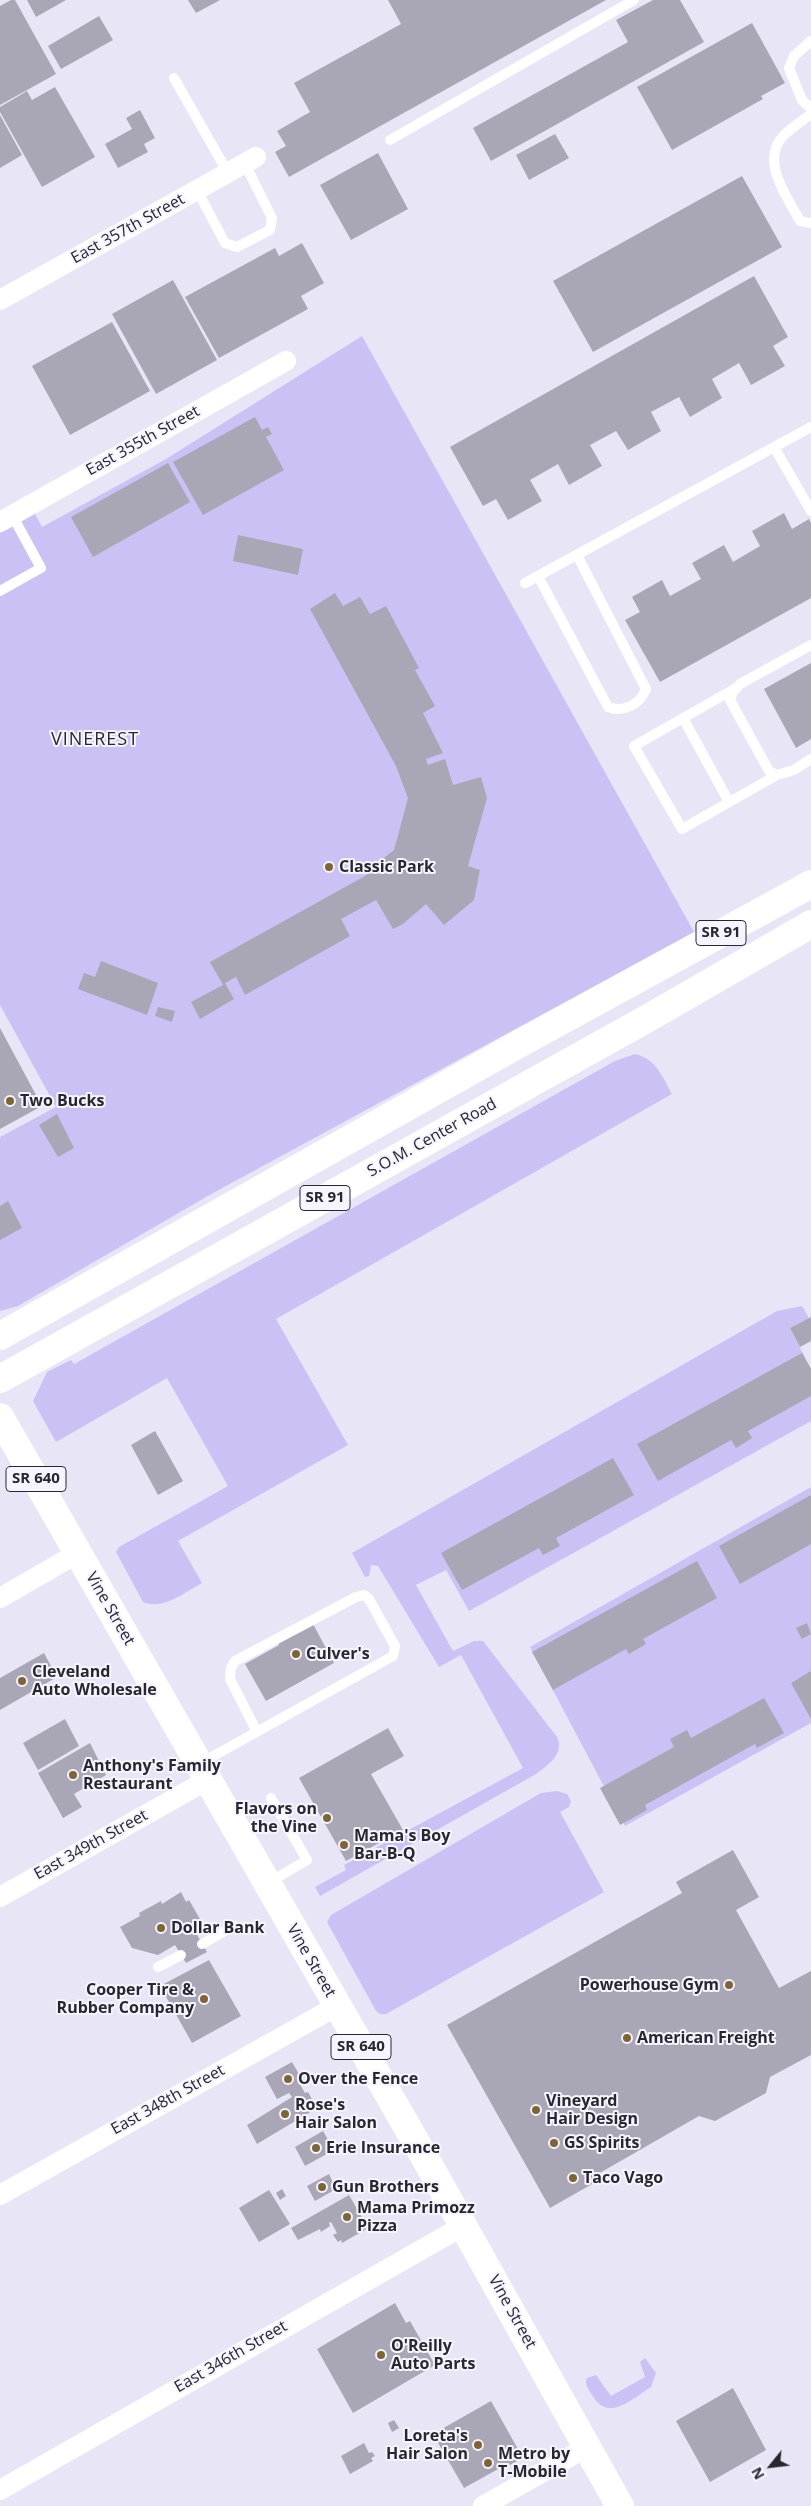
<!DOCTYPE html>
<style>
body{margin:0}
#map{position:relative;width:811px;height:2506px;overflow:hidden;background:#e8e6f6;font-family:"Open Sans",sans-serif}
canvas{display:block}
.north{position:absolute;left:746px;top:2441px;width:50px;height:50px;-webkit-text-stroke:4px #f6f4fe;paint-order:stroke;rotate:241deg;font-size:14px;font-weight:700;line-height:20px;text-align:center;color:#28272d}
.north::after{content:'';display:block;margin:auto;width:18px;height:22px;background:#28272d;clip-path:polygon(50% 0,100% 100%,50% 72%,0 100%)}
</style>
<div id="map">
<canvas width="811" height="2506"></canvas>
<div class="north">N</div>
</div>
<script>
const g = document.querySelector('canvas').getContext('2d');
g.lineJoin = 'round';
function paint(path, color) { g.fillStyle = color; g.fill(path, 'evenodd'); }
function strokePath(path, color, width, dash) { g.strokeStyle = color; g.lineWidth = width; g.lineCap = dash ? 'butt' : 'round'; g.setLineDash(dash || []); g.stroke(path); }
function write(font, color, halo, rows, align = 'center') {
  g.font = font + ' "Open Sans",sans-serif'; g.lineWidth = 4; g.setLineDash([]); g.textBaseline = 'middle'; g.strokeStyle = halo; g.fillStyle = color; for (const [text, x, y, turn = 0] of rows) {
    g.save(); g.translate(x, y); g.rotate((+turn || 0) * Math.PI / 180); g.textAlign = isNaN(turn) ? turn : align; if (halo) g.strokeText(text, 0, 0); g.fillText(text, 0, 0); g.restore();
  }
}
paint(new Path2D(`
 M362,336L694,932L213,1193L18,1306L0,1311V1137L56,1107L0,1005V533L34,512L42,527L166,459Z
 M635,1054C656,1059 662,1076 672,1094L276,1319L348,1445L178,1541L202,1583C185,1592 162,1611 143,1602L116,1552L119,1547L228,1486L167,1378L56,1442L33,1401L47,1372L71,1360L74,1364L615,1061Z
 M802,1306L809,1318L790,1328L811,1369V1421L469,1611L446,1570L416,1585L453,1651L474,1641H483L557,1737C565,1754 548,1765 536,1774L320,1896L315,1887L346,1870L344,1865L523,1768L461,1655L439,1667L378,1566L371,1565L369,1576L365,1577L352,1553L777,1311Z
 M811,1487V1723L625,1826L530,1647Z
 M557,1791L567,1794L571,1801L569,1807L560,1812L604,1892L386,2014H380L376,2011L327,1922L331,1915L541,1793Z
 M645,2358L656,2373L651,2387C632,2399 608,2423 592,2395C589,2390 584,2384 587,2378L596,2375L611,2396L645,2377L640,2362Z`), '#cbc1f5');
paint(new Path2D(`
 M11,0H15L56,74L0,105V6Z
 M27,0H66L36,17Z
 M188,0H220L196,13Z
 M388,0H606L289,177L275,152L286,146L277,131L310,112L294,83L401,24Z
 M653,0H680L704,42L491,161L473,128L628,42L616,20Z
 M99,16L113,40L61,69L48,46Z
 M752,23L785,83L761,96L763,99L672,150L637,87Z
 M55,87L95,157L42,187L0,112V107L27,91L32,100Z
 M140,110L155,138L144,144L148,152L118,168L105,144L132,129L126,118Z
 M0,115L22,155L0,168Z
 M555,134L569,158L529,180L516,155Z
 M378,153L408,209L351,240L320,185Z
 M742,176L782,247L593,352L553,281Z
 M302,243L324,283L301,296L308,309L219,358L185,297L275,248L279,256Z
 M754,276L788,337L773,346L785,366L751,385L739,363L712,379L722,398L690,417L679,397L651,412L661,431L628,450L616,431L590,445L602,466L569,485L558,464L530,480L542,501L508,520L496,499L483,506L450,447Z
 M173,280L217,360L156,394L112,314Z
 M112,322L150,391L70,435L32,366Z
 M255,417L262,430L268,427L272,434L266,437L284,470L203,515L173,462Z
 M168,463L190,502L93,557L71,517Z
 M784,513L792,529L809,519L811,523V598L660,682L625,620L640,612L632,597L662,580L670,596L701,579L692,563L724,545L733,562L760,546L752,531Z
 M238,535L303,549L298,575L233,561Z
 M335,593L343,606L360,597L370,614L386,606L419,668L415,670L435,706L423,713L443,753L426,759L428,765L445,759L453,785L481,777L487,798L468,866L480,870L474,900L444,925L426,904L403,924L393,929L376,900L341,919L350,936L245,995L236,977L225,983L234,999L200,1019L191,1002L223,985L210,962L365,876L386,860L384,858L394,850L408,798L396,766L310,609Z
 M811,663V739L796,748L764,689Z
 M101,961L158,983L147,1015L78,989L84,973L95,977Z
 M158,1007L175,1011L172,1022L155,1016Z
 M0,1028L42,1106L0,1129Z
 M57,1114L74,1148L58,1157L39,1125Z
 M8,1201L22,1228L0,1240V1206Z
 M811,1317V1341L800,1347L790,1328Z
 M802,1353L811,1369V1396L748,1431L752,1438L736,1448L731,1440L658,1481L637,1444Z
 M155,1431L183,1481L158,1495L131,1445Z
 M613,1458L634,1495L556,1538L560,1546L543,1555L539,1548L462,1590L441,1553Z
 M811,1495V1544L740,1584L719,1546Z
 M697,1561L717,1598L643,1639L646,1644L629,1654L626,1649L553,1690L532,1652Z
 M807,1623L811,1634L802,1639L796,1628Z
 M313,1624L334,1663L266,1701L245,1664L279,1645L277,1640Z
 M44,1653L57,1677L0,1710V1678Z
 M811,1671V1719L791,1683Z
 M764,1698L784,1733L757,1748L755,1744L645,1805L647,1810L620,1825L600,1788L674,1747L670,1739L687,1730L691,1738Z
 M65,1719L79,1746L38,1770L23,1743Z
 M388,1728L404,1756L371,1774L403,1830L346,1861L299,1778Z
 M90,1743L106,1775L74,1794L82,1807L63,1818L38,1773Z
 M733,1850L759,1897L736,1910L779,1988L811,1971V2055L770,2077L766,2093L715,2121L699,2116L598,2174L601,2179L550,2208L447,2025L682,1893L676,1882Z
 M181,1892L186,1902L189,1900L200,1919L198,1920L202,1930L196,1933L207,1952L186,1963L175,1945L158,1955L132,1948L120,1927L140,1916L139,1913L161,1901L162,1904Z
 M209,1960L241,2016L192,2043L160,1986Z
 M292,2062L304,2083L301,2086L305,2093L308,2092L317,2108L257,2144L247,2125L292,2097L289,2093L277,2099L265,2077Z
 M323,2131L334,2150L305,2166L295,2147Z
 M329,2174L336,2189L315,2201L307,2186Z
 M282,2189L286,2196L280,2200L276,2193Z
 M269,2190L290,2224L259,2242L239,2208Z
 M349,2195L368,2228L342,2243L341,2240L338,2242L333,2235L337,2233L331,2222L329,2223L330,2226L321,2232L320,2229L298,2240L291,2228Z
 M395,2303L406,2323L410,2321L435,2365L353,2413L317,2349Z
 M733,2388L766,2450L710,2482L676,2421Z
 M491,2401L523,2458L510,2465L509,2463L464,2488L433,2434Z
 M394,2420L399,2428L392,2432L388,2423Z
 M364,2443L369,2453L372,2452L375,2456L371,2458L373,2461L350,2474L341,2456Z`), '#a9a7b5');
strokePath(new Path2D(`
 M811,41L794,56L789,68L802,100L811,109
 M174,78L228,173
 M811,114C802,121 791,128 783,136C760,162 787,196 800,221L811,223
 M390,140L634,0
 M197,190L225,243L237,247L270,230L272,218L245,164
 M774,447L811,511
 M538,576L608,707C624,713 640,704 646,689L577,555
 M525,583L811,427
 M0,591L41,568L12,515
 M811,645L740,684L733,692L730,700L769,771L777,775L794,770L811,759
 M736,688L634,746L682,829L777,775
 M683,718L729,802
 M201,1763L393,1656L395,1646L369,1599L364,1595L356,1597L235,1661L231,1668L230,1679L257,1732
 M268,1883L307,1860L271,1798
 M202,1944L234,1926
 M158,1967L181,1955`), '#fff', 10);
strokePath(new Path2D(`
 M0,300L256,157
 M0,522L286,361
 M0,1598L78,1553
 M0,1897L209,1779
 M0,2195L337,2006
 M0,2490L463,2226
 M483,2506L587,2447`), '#fff', 20);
strokePath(new Path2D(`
 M0,1336L517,1045L811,884
 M0,1379L650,1017L811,924
 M0,1417L433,2172L620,2506`), '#fff', 28);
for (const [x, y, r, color] of [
 [329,867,5,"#7d6535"],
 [10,1101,5,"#7d6535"],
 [296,1654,5,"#7d6535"],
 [22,1681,5,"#7d6535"],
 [73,1775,5,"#7d6535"],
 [327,1818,5,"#7d6535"],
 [344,1845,5,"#7d6535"],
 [161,1928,5,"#7d6535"],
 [729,1985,5,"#7d6535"],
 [204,1999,5,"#7d6535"],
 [627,2038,5,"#7d6535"],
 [288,2079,5,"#7d6535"],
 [536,2110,5,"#7d6535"],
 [285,2114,5,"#7d6535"],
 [554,2143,5,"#7d6535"],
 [316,2148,5,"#7d6535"],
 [573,2178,5,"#7d6535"],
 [322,2187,5,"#7d6535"],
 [347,2217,5,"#7d6535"],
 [381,2355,5,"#7d6535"],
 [478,2445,5,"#7d6535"],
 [488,2463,5,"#7d6535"]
]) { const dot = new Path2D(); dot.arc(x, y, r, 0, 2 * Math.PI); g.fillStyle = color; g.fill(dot); strokePath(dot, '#f6f4fe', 2); }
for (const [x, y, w] of [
 [721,933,50],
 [325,1198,50],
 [36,1479,60],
 [361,2047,60]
]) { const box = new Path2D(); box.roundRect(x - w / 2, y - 12.5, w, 25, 4); g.fillStyle = '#f6f4fe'; g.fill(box); strokePath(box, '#28272d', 1); }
write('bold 15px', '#28272d', null, [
 ["SR 91",721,933],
 ["SR 91",325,1198],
 ["SR 640",36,1479],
 ["SR 640",361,2047]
]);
write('16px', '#28272d', '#f6f4fe', [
 ["East 357th Street",128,229,-29],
 ["East 355th Street",143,441,-29],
 ["S.O.M. Center Road",432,1138,-29],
 ["Vine Street",110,1609,60],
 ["East 349th Street",91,1845,-29],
 ["Vine Street",311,1961,60],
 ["East 348th Street",168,2100,-29],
 ["Vine Street",512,2312,61],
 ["East 346th Street",231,2357,-30]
]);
write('bold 16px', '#28272d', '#f6f4fe', [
 ["Classic Park",339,867],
 ["Two Bucks",20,1101],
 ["Culver's",306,1654],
 ["Cleveland",32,1672],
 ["Auto Wholesale",32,1690],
 ["Anthony's Family",83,1766],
 ["Restaurant",83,1784],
 ["Flavors on",317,1809,"right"],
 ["the Vine",317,1827,"right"],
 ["Mama's Boy",354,1836],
 ["Bar-B-Q",354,1854],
 ["Dollar Bank",171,1928],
 ["Powerhouse Gym",719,1985,"right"],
 ["Cooper Tire &",194,1990,"right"],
 ["Rubber Company",194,2008,"right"],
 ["American Freight",637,2038],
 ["Over the Fence",298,2079],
 ["Vineyard",546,2101],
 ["Hair Design",546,2119],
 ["Rose's",295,2105],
 ["Hair Salon",295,2123],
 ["GS Spirits",564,2143],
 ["Erie Insurance",326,2148],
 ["Taco Vago",583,2178],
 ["Gun Brothers",332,2187],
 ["Mama Primozz",357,2208],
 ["Pizza",357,2226],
 ["O'Reilly",391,2346],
 ["Auto Parts",391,2364],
 ["Loreta's",468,2436,"right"],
 ["Hair Salon",468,2454,"right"],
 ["Metro by",498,2454],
 ["T-Mobile",498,2472]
], 'left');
g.letterSpacing = '1px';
write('18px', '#28272d', '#f6f4fe', [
 ["VINEREST",95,740]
]);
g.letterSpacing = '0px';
</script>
